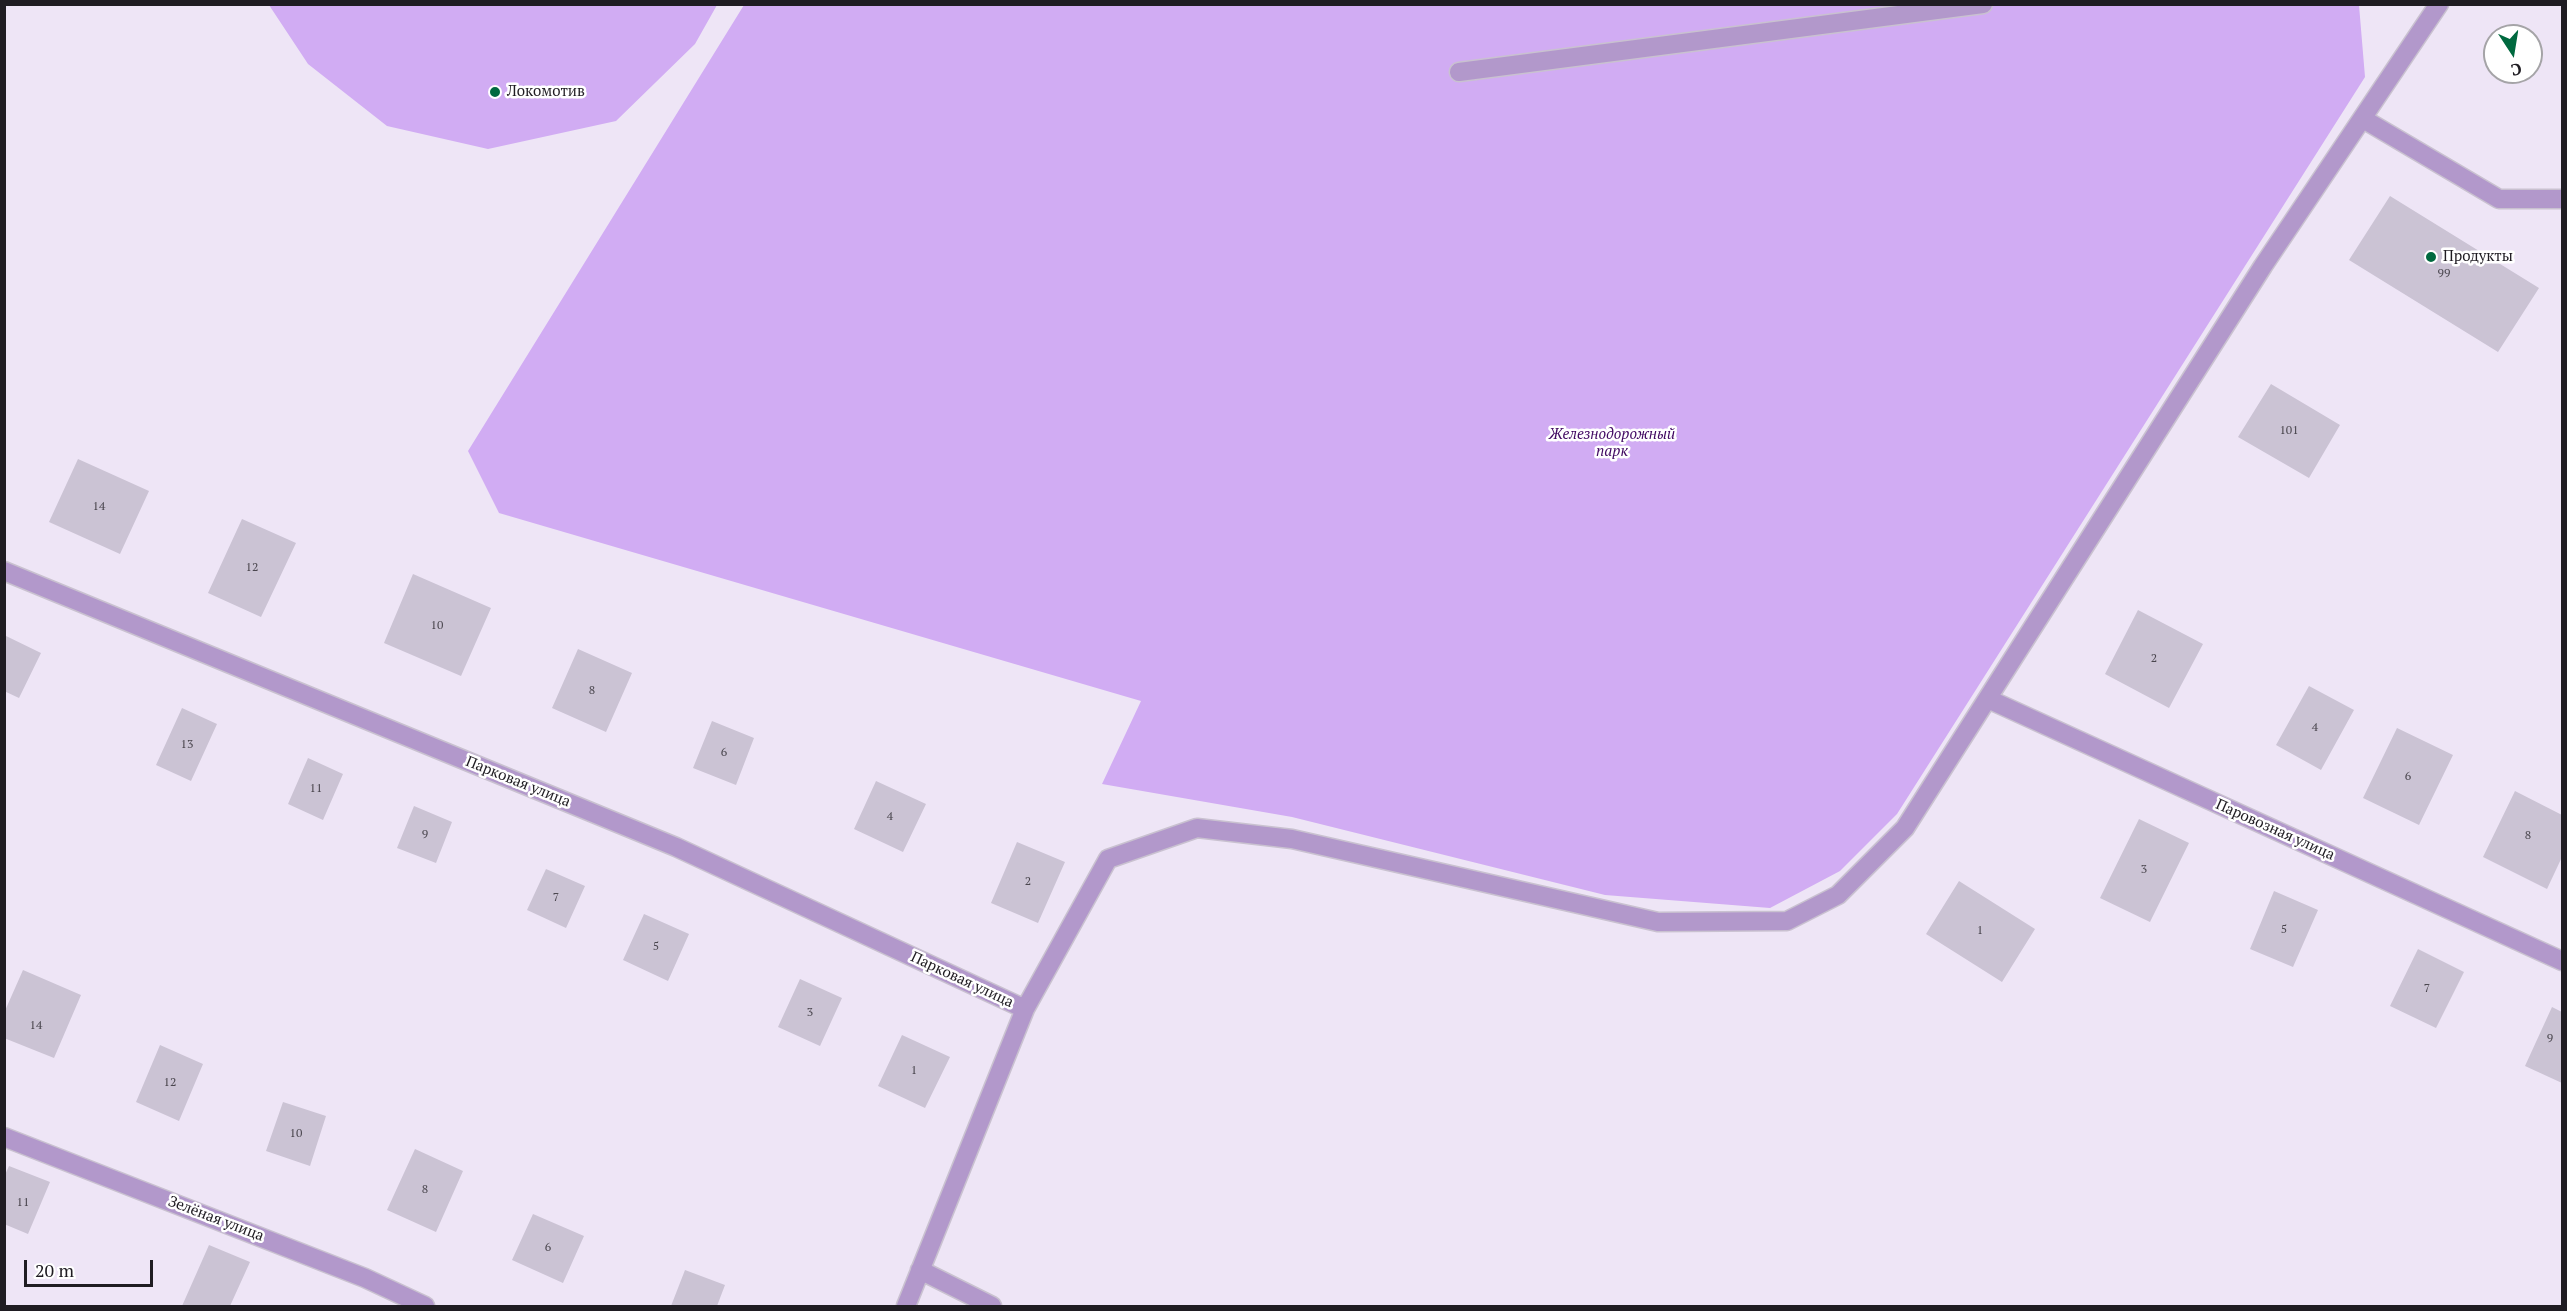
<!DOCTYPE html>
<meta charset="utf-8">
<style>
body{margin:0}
#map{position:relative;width:2567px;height:1311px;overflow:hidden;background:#eee5f6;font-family:"PT Serif",serif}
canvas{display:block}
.frame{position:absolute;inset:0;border:6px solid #1f1c22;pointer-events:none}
.north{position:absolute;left:2483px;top:24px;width:60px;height:60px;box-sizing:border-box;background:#fff;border:2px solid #a5a4a7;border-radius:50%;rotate:168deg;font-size:16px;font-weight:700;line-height:24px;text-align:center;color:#1f1c22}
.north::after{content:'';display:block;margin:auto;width:21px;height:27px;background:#00693f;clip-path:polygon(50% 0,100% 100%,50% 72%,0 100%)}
.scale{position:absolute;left:24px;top:1260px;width:129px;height:27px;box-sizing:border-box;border:3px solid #1f1c22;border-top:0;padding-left:8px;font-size:18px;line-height:21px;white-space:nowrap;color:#1f1c22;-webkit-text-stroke:4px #fff;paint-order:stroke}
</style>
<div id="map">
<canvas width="2567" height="1311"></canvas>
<div class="frame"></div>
<div class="north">С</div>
<div class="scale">20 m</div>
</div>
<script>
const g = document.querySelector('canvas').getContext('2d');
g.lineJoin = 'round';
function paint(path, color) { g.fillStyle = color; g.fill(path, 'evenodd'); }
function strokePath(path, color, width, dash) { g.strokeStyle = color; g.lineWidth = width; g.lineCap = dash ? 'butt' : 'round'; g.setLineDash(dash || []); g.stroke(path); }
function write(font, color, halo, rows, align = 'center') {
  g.font = font + ' "PT Serif",serif'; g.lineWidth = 5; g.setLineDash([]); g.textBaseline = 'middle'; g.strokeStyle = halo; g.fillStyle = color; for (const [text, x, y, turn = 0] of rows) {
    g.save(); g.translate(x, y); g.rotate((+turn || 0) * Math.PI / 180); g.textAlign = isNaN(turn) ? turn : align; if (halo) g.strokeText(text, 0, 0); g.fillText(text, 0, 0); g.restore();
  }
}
paint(new Path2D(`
 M269,5H717L695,44L616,121L488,149L387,126L308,64Z
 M744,5H2359L2365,77L1897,814L1840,871L1770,908L1605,895L1292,817L1102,784L1141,701L499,513L468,451Z`), '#d1acf3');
paint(new Path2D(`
 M2390,196L2539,288L2498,352L2349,260Z
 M2271,384L2340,425L2309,478L2238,437Z
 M78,459L149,491L120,554L49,522Z
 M242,519L296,543L261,617L208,593Z
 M413,574L491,608L461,676L384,643Z
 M2138,610L2203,644L2169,708L2105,674Z
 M4,635L41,653L19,698L4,691Z
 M578,649L632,673L606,732L552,708Z
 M2309,686L2354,710L2321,770L2276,745Z
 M182,708L217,724L191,781L156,765Z
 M712,721L754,738L736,785L693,768Z
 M2397,728L2453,755L2419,825L2363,798Z
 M308,758L343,774L323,820L288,804Z
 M876,781L926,804L903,852L854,829Z
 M2515,791L2562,815V857L2547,889L2483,857Z
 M414,806L452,822L436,863L397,848Z
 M2139,819L2189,843L2150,922L2100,898Z
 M1017,842L1065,862L1038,923L991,903Z
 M546,869L585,886L566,928L527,910Z
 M1959,881L2035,929L2002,982L1926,934Z
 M2274,891L2318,910L2293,967L2250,949Z
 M644,914L689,934L668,981L623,960Z
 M2418,949L2464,972L2436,1028L2390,1006Z
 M23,970L81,995L54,1058L4,1038V1013Z
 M800,979L842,998L820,1046L778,1027Z
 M2552,1007L2562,1012V1083L2525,1066Z
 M902,1035L950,1057L925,1108L878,1086Z
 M160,1045L203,1064L179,1121L136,1102Z
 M283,1102L326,1116L310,1166L266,1151Z
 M415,1149L463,1171L436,1232L387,1210Z
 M9,1166L50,1182L28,1234L4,1224V1177Z
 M533,1214L584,1236L563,1283L512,1260Z
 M209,1245L250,1262L230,1306H182Z
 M685,1270L725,1285L717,1306H671Z`), '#cbc3d4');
const minor = new Path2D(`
 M1459,72L1983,4
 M2370,123L2499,199H2562
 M4,571L676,847L1025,1009
 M1988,699L2562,961
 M4,1137L365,1278L425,1306
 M920,1270L992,1306
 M906,1306L1025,1009L1108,859L1197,828L1292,839L1658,922L1787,921L1838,895L1905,828L2263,266L2439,4`);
strokePath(minor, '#c9c1d0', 21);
strokePath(minor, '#b298cb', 18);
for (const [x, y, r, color] of [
 [495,92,6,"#00693f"],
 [2431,257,6,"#00693f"]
]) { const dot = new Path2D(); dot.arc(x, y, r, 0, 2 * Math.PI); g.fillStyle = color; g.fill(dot); strokePath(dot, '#fff', 2); }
write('12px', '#4a464e', null, [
 ["99",2444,274],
 ["101",2289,431],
 ["14",99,507],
 ["12",252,568],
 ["10",437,626],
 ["2",2154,659],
 ["8",592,691],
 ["4",2315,728],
 ["13",187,745],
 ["6",724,753],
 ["6",2408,777],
 ["11",316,789],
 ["4",890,817],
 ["9",425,835],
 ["8",2528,836],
 ["3",2144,870],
 ["2",1028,882],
 ["7",556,898],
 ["5",2284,930],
 ["1",1980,931],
 ["5",656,947],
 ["7",2427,989],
 ["3",810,1013],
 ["14",36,1026],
 ["9",2550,1039],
 ["1",914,1071],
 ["12",170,1083],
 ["10",296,1134],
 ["8",425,1190],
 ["11",23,1203],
 ["6",548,1248]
]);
write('15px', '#1f1c22', '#fff', [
 ["Локомотив",507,92],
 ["Продукты",2443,257]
], 'left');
write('italic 15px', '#410962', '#fff', [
 ["Железнодорожный",1612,435],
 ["парк",1612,452]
]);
write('15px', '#1f1c22', '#fff', [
 ["Парковая улица",518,782,22],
 ["Паровозная улица",2275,830,24],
 ["Парковая улица",962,980,25],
 ["Зелёная улица",216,1219,21]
]);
</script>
